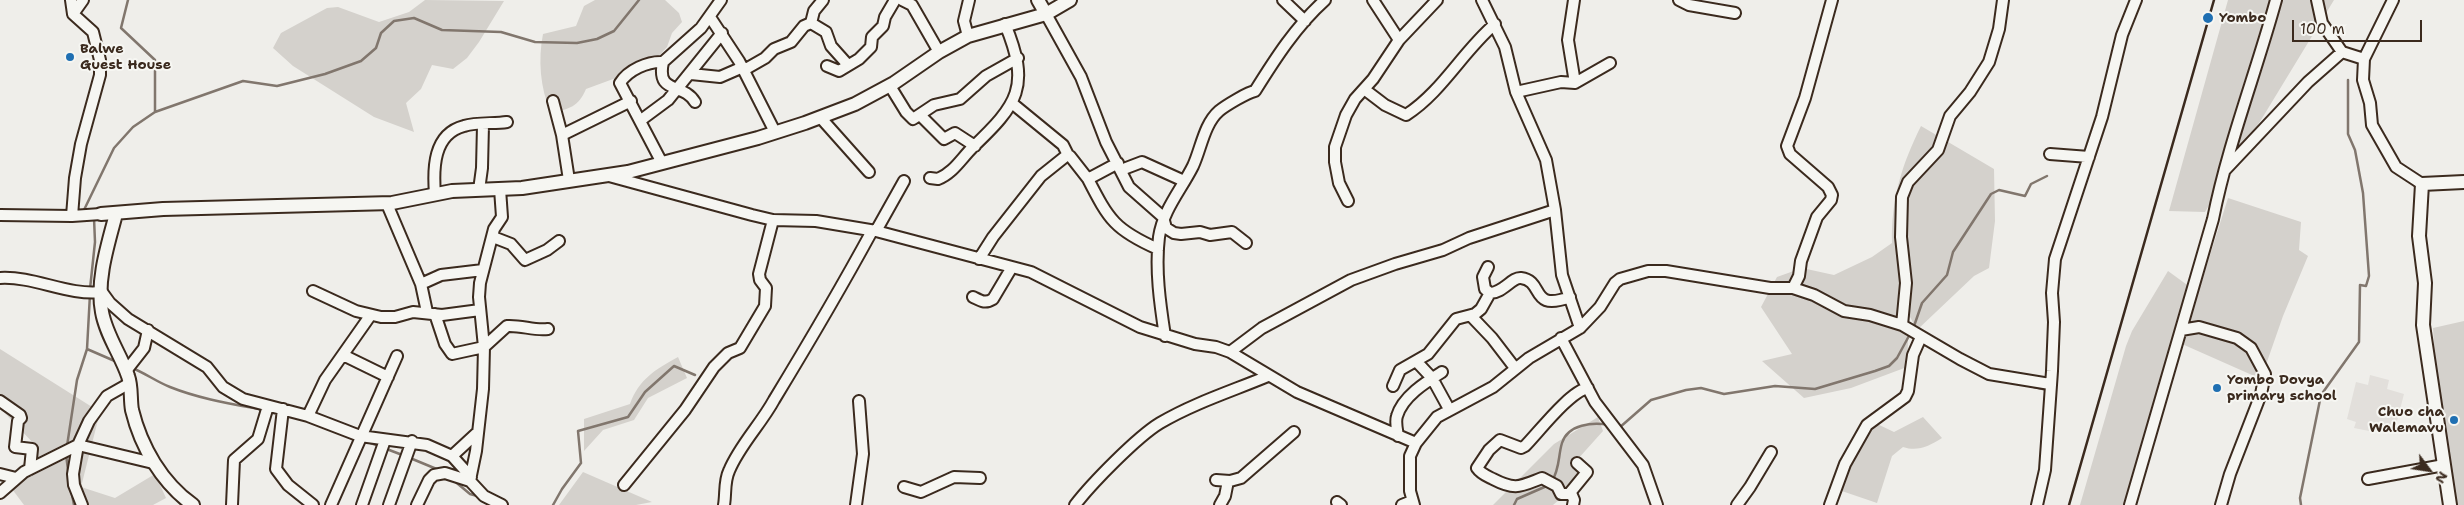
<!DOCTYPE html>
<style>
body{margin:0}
#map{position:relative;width:2464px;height:505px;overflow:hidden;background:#efeeea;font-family:"Shantell Sans",sans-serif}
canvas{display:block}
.north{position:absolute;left:2404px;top:445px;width:50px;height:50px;-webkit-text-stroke:4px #f6f6f2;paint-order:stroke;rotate:121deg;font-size:14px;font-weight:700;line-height:20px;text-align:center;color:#3b2a1e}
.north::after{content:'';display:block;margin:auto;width:18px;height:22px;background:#3b2a1e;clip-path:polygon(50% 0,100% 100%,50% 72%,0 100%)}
.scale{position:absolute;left:2292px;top:20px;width:130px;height:22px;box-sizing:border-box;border:2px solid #3b2a1e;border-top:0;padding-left:6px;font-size:15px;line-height:18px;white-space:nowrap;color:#3b2a1e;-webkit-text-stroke:4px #f6f6f2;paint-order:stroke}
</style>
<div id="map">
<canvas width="2464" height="505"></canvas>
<div class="north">N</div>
<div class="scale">100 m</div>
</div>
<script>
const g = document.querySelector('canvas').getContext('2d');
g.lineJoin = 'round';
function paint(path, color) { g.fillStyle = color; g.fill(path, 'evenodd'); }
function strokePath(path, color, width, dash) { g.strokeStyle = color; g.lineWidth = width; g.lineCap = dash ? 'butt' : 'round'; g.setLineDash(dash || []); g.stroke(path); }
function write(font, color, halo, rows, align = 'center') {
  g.font = font + ' "Shantell Sans",sans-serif'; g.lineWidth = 4; g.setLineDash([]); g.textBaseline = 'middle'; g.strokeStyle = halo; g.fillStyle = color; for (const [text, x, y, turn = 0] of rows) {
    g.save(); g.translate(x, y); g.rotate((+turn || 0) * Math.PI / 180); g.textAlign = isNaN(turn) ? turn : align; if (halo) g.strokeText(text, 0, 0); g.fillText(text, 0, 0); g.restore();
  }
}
paint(new Path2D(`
 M2370,375L2389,380L2387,389L2404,394L2395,429L2376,425L2374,432L2354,428L2356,422L2347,419L2356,382L2368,385Z`), '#e2dfdb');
paint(new Path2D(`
 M425,0L504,1L479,42L467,58L453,69L432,65L421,89L406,103L414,132L374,117L293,66L273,48L281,33L327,8L338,7L379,22L409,12Z
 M595,0H665L679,13L682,22L672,33L667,47L656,59L624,75L586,89C579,106 569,110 551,112C540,89 538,59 543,34L576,26L584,6Z
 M2228,0H2334L2205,212L2169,211Z
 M1921,126L1994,169L1995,221L1989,268L1974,276L1917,330L1909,315L1907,367L1851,388L1804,398L1762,361L1792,354L1761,307L1777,277L1802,268L1834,275L1872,257L1892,243C1891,199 1902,164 1921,126Z
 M2228,198L2301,222L2299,250L2308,256L2283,316L2261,379L2182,344Z
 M2168,271L2190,287L2171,341L2124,505H2080L2126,346L2132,331Z
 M2464,321V505H2444L2433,328Z
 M0,349L100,412L81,487L115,498L155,474L166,498L153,505H24L9,485L35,445L0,408Z
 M678,357L687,378L648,398L634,420L603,430L584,451V419L630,404C639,379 656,369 678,357Z
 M1598,417L1603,431L1577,460L1579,483L1553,505H1493L1554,444Z
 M1923,417L1942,438C1929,446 1918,452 1903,447L1892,456L1877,503L1833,488L1873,422L1894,432Z
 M583,472L652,502L636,505H559Z`), '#d4d1cc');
strokePath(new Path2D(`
 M128,0L121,28L155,60V112
 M83,212L114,148L133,127L155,112L243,81L277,86L325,74L361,61L376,48L381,33L394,21L414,18L442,30L501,32L535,42L577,43L597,39L614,31L639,0
 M90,289L95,242L94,218
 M1913,329L1922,303L1947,275L1953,252L1991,194L1999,190L2025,196L2031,184L2047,176
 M1921,342L1931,348
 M87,349L117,362
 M132,368C145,373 157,382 170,387C200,399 232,404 264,410
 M2017,383L2047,390
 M1619,428L1651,400L1686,390L1701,388L1724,394L1775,386L1815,389L1875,371L1889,366L1897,358L1910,334
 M365,441L379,446
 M67,446L77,380L87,349L90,294
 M384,448L405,456
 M66,454L69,478
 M410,458L439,470
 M452,479L470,494L481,497
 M1552,481C1560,468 1558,456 1562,443C1568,424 1593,422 1609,425
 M71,489L74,505
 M553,505L562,489L581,463L578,431L628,417L645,392L674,366L695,375
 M1514,505L1517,499L1549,485
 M2301,505L2300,498L2321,395L2359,342L2360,285L2366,286L2369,276L2363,193L2355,150L2348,134V80`), '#81766d', 2.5);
const minor = new Path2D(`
 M71,0L73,14L93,32L100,60V75L81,144L75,178L72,216
 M902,0L912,5L939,52
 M1283,0L1305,21
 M1373,0L1399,40
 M1574,0L1568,40L1575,83
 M1679,0L1689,5L1735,13
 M2317,0L2322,23L2342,52L2364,59
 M2393,0L2364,59L2363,80L2370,103L2372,125L2396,167L2422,184
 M73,14L83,0
 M1046,14L1081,77L1106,142L1129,187L1163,217L1166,228L1174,233L1181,234L1200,232L1210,235L1232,232L1246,243
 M710,17L739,61L775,132
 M811,23L814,11L823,0
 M968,36L964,21L969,0
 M827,66L839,71L859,59L871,47L872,37L883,26L885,17L895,0
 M744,70L765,58L774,49L791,42L804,26L811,23L826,32L831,46L848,65
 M691,74L720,77L743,67
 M890,86L906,112L913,119L934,105L960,99L986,76L1018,58
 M1364,89L1385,105L1406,115C1442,92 1463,51 1495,24
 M1516,92L1561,82L1575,83L1610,63
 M553,101L562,135L569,180
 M695,102C683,82 656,95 663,62L701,28L721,0
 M1013,104L1063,145L1068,155
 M920,115L944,139L955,133L975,146
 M820,117L869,172
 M641,120L668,100L722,33
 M562,135L631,101
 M2050,154L2089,157
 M662,163L620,83C628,70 648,61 663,62
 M1121,170L1142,162L1184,181
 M2225,170L2308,82L2342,52
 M609,176L752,215L773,220L816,221L876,231L1031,272L1140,327L1195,344L1216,347L1230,352L1297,392L1416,443
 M930,178L938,179C953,173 961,159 972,148C1018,104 1031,87 1005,24
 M1088,179C1109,220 1115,230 1158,249
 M479,190L482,168L483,125
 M435,194C433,169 433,134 464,126C477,122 494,124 507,122
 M1348,201L1339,183L1335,162V147L1346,115L1355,99L1373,79L1399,40L1437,0
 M387,204L421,284L427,312
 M0,215L72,216L101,214
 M876,231L904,181
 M493,237L511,244L525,260L547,250L559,241
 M979,259L993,237L1041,176L1066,156H1070L1088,179L1118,163
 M1488,267L1483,277L1485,289L1490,293C1503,293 1512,277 1521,278C1545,281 1529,312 1570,297
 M0,278C35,276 67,296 102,292L110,303L128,319L207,367L223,387L243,399L308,416L360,436L427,445L452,456L471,477
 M421,284L441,275L483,270
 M1793,288L1799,276L1801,261L1817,217L1831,200L1832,195L1828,187L1790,154L1787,146L1805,98L1832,0
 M313,291L356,311L381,317H395L413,312L442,315L480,310
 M973,297C981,301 985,304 993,299L1012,267
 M435,314L445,344L452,354L484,347L507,326C522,325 534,331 548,329
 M1471,316L1492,338L1515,368
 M1902,325L1906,283L1901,237L1902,197L1908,182L1938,150L1950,116L1970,92L1989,62L1999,29L2003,0
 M1580,328L1600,307L1615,283L1620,279L1648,271H1666L1770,288H1793L1814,295L1844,311L1870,315L1902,325L1960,359L1989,374L2050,384
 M2181,330L2199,327L2237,338L2251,348L2265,374L2261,394L2230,474L2221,505
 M1165,336C1160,304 1155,269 1159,237C1163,210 1181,190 1193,166C1201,149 1204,124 1219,111C1225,106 1248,92 1255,91C1275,59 1296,26 1325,0
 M1561,338L1595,402L1643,465L1657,505
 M1230,352L1262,328L1351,280L1395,264L1443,250L1469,238L1555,210
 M343,355L388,377
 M1416,361L1432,378L1449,409
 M126,371L144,348L148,330
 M1393,386L1400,370L1428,354L1456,319L1475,314L1481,309L1490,293
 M0,401L20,415L21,418L18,421L15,447L32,449L30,469
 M283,409L276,469L288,485L313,505
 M308,416L325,380L370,316
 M1398,436C1397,430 1395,422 1397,416C1403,396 1426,382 1442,372
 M452,456L478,432
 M1577,463L1587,472L1569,494H1561L1557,486L1542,478C1521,486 1516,491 1493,479C1487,476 1481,474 1477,468L1489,450L1500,440L1521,448L1525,446C1538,433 1570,391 1588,388
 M0,474L16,478
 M2368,479L2444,465
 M470,480L476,451L483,389L484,347L479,297L480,283L494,229L502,217L500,189
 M1216,480L1230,481L1241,478L1294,432
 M624,485L685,410L714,367L728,353L740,348L765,306L766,288L760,280L759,274L773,220
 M904,487L921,492L954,477L980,478
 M0,493L24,472L78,445L89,421L107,396L130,383
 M1571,493L1574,500L1573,505
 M1337,502L1341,505
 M82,505L74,485L73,474L78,445L153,463
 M232,505L234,460L258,439L268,406
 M331,505L397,356
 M362,505L385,440
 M389,505L412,441
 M417,505L429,480L434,475L445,473L470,481L484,496L502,505
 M724,505C726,494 724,481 729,471C739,446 761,424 774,400C808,344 841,288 872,231
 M856,505L863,454L859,401
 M1075,505C1092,483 1137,437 1160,423C1194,403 1232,391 1268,376
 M1220,505L1225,496L1228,481
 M1402,505L1412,501
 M1414,505L1410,491V456L1416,443L1437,417L1493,387L1529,358L1580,328L1562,275L1555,210L1546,160L1516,92L1505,47L1482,0
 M1737,505L1750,487L1771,452
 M1830,505L1845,464L1867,425L1905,397L1908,391L1913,355L1921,337
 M2037,505L2045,470L2052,371L2054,322L2052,293L2055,259L2102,117L2122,35L2136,0
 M2130,505L2213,219C2228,144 2256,73 2276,0`);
const tertiary = new Path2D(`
 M1038,0L1046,14
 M101,214L163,209L392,203L452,191L522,188L628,172L758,138L805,123L855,104L894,83L939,52L968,36L1046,14L1070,0
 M116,214C108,244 96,281 102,312C106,335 121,355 128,376C132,387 130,399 132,410C141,447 162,483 193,505
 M2450,505L2423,325L2425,283L2419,236L2422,184L2464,182`);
strokePath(minor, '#3b2a1e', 14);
strokePath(tertiary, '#3b2a1e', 16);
strokePath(minor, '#f6f6f2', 10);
strokePath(tertiary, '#f6f6f2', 12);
strokePath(new Path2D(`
 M2069,505L2214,0`), '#3b2a1e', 2.5);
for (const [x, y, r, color] of [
 [2208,18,6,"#1f6fb2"],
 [70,57,5,"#1f6fb2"],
 [2217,388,5,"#1f6fb2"],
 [2454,420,5,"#1f6fb2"]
]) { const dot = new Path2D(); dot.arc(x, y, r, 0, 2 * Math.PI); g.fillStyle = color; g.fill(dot); strokePath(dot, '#f6f6f2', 2); }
write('bold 14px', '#3b2a1e', '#f6f6f2', [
 ["Yombo",2219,18],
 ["Balwe",80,49],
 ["Guest House",80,65],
 ["Yombo Dovya",2227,380],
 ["primary school",2227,396],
 ["Chuo cha",2444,412,"right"],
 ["Walemavu",2444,428,"right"]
], 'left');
</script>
